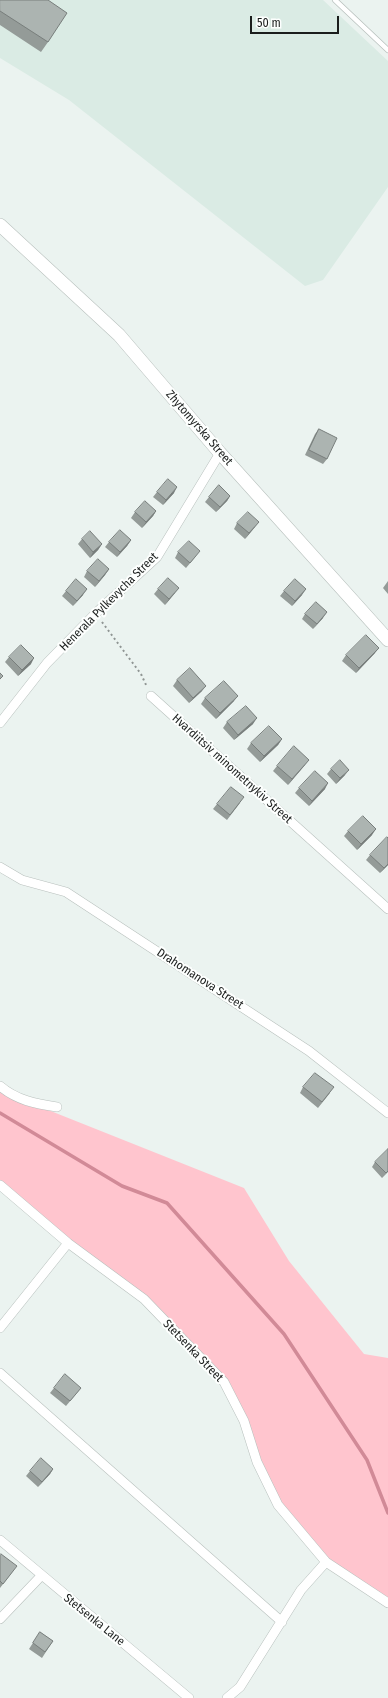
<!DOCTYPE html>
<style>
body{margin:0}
#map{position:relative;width:388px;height:1698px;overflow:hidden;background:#ebf3f0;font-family:"Fira Sans Condensed",sans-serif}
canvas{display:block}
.scale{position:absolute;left:250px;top:16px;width:89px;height:18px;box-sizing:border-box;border:2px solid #1a1d1c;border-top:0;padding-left:5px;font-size:12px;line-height:14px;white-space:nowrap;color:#1a1d1c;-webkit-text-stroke:3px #fdfffe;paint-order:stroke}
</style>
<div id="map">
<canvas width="388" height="1698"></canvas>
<div class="scale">50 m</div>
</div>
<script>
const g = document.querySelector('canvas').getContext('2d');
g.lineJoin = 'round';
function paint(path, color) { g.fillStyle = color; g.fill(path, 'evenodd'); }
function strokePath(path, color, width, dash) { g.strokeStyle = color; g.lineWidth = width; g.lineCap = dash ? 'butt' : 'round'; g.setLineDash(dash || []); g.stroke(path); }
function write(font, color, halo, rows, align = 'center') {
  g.font = font + ' "Fira Sans Condensed",sans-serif'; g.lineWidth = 4; g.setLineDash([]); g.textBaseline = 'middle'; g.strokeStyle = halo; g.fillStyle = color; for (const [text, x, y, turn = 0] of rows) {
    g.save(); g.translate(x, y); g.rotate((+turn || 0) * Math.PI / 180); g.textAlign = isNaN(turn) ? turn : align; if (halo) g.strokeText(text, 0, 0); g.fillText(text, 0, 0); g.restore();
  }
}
paint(new Path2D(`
 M0,0H323L388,61V187L323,280L305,286L69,100L0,58Z`), '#daebe4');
paint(new Path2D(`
 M0,1086L8,1094L244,1188L289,1261L364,1354L388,1358V1603L326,1562L278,1505L224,1382L144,1299L0,1185Z`), '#ffc5ce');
strokePath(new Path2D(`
 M0,1113L122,1186L167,1203L284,1334L367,1460L388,1513`), '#d18a97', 3.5);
const service = new Path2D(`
 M335,0L388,50`);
const minor = new Path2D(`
 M151,696L388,909
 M0,723L47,663L96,613L157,557L220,453
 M0,867L22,880L66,892L309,1051L388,1113
 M0,1086C16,1100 36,1104 57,1107
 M0,1185L68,1243L144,1299L224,1382L244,1421L257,1462L278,1505L326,1562L388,1603
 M0,1328L68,1243
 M0,1373L282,1622
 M0,1540L189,1698
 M0,1619L41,1576
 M227,1698L240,1687L301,1590L326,1562`);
const secondary = new Path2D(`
 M0,225L119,335L220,453L388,640`);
strokePath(service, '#b8c0bd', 6);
strokePath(minor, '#b8c0bd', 10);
strokePath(secondary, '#b8c0bd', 14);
strokePath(new Path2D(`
 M102,622L141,674L147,687`), '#8f9593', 2, [2, 3]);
strokePath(service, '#fff', 4.5);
strokePath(minor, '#fff', 9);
strokePath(secondary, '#fff', 13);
paint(new Path2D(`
 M0,0L48,42L41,52L0,25Z
 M319,429L327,459L323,464L305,455L315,434Z
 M157,492L174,493L163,505L153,497Z
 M230,496L227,501L216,512L205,502L209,497Z
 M156,511L153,516L142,528L131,518L135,512Z
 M237,523L255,527L245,539L234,529Z
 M82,539L102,544L98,550L90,558L78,544Z
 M131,540L127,546L117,557L105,547L109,542Z
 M178,552L196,556L186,568L175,558Z
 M109,569L105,575L95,587L84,577L87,571Z
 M388,581V594L383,588Z
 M158,589L175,593L165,605L154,594Z
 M66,591L83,595L73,606L62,596Z
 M284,591L302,595L292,606L280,596Z
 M305,614L323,618L313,629L302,619Z
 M375,653L356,673L342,661L346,655Z
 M9,657L31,664L18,676L5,662Z
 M177,680L202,691L189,703L173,686Z
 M205,698L234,701L216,719L201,704Z
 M227,722L253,724L234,740L223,728Z
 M282,739L278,745L260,762L247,749L251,743Z
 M305,765L288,785L273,771L277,766Z
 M331,769L345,775L336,784L327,774Z
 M299,788L325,789L309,806L295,793Z
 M240,803L227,820L213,809L217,804Z
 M348,831L372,835L357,850L344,836Z
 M370,855L388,865L380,873L366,860Z
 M303,1087L330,1093L318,1108L300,1093Z
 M375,1162L388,1172L382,1178L372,1167Z
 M54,1388H81L66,1406L50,1393Z
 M53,1469L50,1474L38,1487L26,1476L30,1471Z
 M0,1555L13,1571L0,1588Z
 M40,1632L53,1641L42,1658L29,1649Z`), '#949b98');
paint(new Path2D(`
 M177,487L174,493L163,505L166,500Z
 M230,496L227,501L216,512L220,507Z
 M156,511L153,516L142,528L146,522Z
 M259,522L255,527L245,539L249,533Z
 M131,540L127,546L117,557L120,552Z
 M102,544L98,550L90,558L93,552Z
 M109,569L105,575L95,587L99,581Z
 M179,588L175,593L165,605L169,599Z
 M87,589L83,595L73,606L77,601Z
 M306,589L302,595L292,606L295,601Z
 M327,612L323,618L313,629L317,624Z
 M379,648L375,653L356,673L359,668Z
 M34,658L31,664L18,676L22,670Z
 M206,686L202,691L189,703L193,698Z
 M238,696L234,701L216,719L220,713Z
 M257,718L253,724L234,740L238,735Z
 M282,739L278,745L260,762L264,756Z
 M309,760L305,765L288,785L292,779Z
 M349,770L345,775L336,784L340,778Z
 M328,783L325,789L309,806L312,801Z
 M376,829L372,835L357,850L361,844Z
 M388,864V865L380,873L384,868Z
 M53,1469L50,1474L38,1487L42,1482Z`), '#787e7c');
const building = new Path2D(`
 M0,0H48L67,13L48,42L0,11Z
 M319,429L337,438L327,459L309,450Z
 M168,479L177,487L166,500L157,492Z
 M219,485L230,496L220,507L209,497Z
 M145,501L156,511L146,522L135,512Z
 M248,512L259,522L249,533L237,523Z
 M120,530L131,540L120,552L109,542Z
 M90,531L102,544L93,552L82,539Z
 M189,541L200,551L190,563L178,552Z
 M98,559L109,569L99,581L87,571Z
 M168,578L179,588L169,599L158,589Z
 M76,579L87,589L77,601L66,591Z
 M295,579L306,589L295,601L284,591Z
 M316,602L327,612L317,624L305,614Z
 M366,635L379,648L359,668L346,655Z
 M21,645L34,658L22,670L9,657Z
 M190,668L206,686L193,698L177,680Z
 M0,673L3,676L0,679Z
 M224,681L238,696L220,713L205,698Z
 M246,706L257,718L238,735L227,722Z
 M269,726L282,739L264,756L251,743Z
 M294,746L309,760L292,779L277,766Z
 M340,760L349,770L340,778L331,769Z
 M315,771L328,783L312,801L299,788Z
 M231,787L244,797L230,815L217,804Z
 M363,816L376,829L361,844L348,831Z
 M387,837L388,838V864L384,868L370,855Z
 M315,1073L334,1087L322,1102L303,1087Z
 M388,1149V1171L386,1173L375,1162Z
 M65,1374L81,1388L70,1401L54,1388Z
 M41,1458L53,1469L42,1482L30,1471Z
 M1,1554L17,1566L3,1584L0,1581V1555Z
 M40,1632L53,1641L45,1652L33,1643Z`);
paint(building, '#acb4b1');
strokePath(building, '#787e7c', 1);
write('12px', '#1a1d1c', '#fdfffe', [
 ["Zhytomyrska Street",199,428,49],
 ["Henerala Pylkevycha Street",109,602,-45],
 ["Hvardiitsiv minometnykiv Street",232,769,42],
 ["Drahomanova Street",200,979,33],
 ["Stetsenka Street",193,1351,46],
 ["Stetsenka Lane",94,1620,39]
]);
</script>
